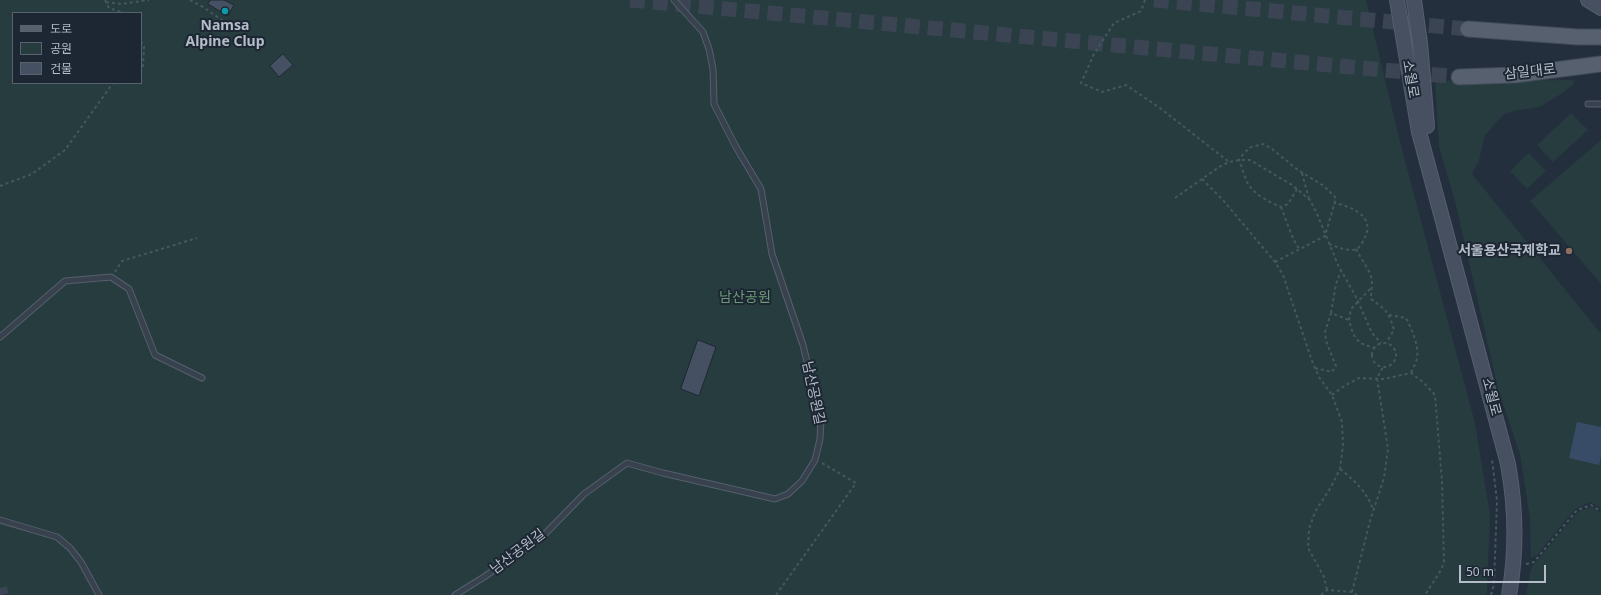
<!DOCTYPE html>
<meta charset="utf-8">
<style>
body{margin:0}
#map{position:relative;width:1601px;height:595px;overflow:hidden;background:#242f3e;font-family:"Noto Sans","Noto Sans KR",sans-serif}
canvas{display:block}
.legend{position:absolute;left:12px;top:12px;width:130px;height:72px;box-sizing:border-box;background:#1d2633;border:1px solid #59626f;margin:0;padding:5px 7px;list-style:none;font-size:12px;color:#b4bcc9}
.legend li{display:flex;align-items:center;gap:8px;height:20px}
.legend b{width:20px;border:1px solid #59626f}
.scale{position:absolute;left:1459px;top:565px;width:87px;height:18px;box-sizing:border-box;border:2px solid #b4bcc9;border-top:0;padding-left:5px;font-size:12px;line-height:14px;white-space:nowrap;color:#b4bcc9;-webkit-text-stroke:3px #1d2633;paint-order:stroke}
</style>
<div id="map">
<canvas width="1601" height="595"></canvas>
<ul class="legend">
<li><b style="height:5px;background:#56606e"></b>도로</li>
<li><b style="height:11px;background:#263c3f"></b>공원</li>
<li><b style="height:11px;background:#455162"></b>건물</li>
</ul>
<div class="scale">50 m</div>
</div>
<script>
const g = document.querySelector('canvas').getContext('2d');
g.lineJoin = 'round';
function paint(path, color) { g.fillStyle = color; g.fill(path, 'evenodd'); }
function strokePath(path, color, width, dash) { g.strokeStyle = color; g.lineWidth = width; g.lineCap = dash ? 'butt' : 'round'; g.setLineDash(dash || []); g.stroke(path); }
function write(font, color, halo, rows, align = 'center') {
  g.font = font + ' "Noto Sans","Noto Sans KR",sans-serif'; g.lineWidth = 4; g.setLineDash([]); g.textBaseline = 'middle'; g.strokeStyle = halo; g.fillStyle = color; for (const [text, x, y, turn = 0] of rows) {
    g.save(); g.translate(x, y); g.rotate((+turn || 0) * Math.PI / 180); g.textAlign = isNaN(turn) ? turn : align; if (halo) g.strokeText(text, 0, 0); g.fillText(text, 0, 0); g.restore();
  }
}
paint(new Path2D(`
 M0,0H1366L1400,142L1475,423L1490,515L1487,591L1486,595H0ZM13,13H141V83H13Z
 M1435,79L1453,81L1574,80L1573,85L1558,96L1539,107L1514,111L1503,115L1485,135L1479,160L1472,174L1601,334V508L1590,502L1575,509L1537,555L1531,558L1530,519L1520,454L1498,389L1455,201L1439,147Z
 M1571,113L1588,130L1553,162L1537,145Z
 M1601,140V284L1530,201Z
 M1529,153L1546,171L1527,189L1510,171Z
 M1592,507L1601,513V595H1526L1531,568L1576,514L1581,510Z`), '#263c3f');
paint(new Path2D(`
 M1577,422L1601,427V455L1599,465L1569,458Z`), '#394c67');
const building = new Path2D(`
 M211,0H224L234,5L228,16L208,4Z
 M283,54L293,65L279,77L270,66Z
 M698,340L716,347L699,396L681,389Z`);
paint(building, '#455162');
strokePath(building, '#1f2835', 1);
strokePath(new Path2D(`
 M0,588L2,595`), '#3a4453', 14, [14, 7]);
strokePath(new Path2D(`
 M630,0L1459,77
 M1154,0L1468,29`), '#3a4453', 15, [15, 8]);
const service = new Path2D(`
 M1588,104H1601
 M0,337L65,281L111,277L129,289L155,355L202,378
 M0,520L57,537L70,548L81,562L99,595
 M455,595L484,577L541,538L584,494L627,463L663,473L775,499L788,494L802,481L815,460L820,439L821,420L803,345L772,254L761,189L736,147L714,104L713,69L709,49L703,32L674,0`);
const secondary = new Path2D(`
 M1397,0L1419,132L1508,464C1516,508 1517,551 1509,595
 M1414,0L1420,43L1427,126
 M1588,0L1601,8`);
const primary = new Path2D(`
 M1468,29L1578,37H1601
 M1459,77L1515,75L1601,64`);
strokePath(service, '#565f6c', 7);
strokePath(secondary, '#565f6c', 16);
strokePath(primary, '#414a57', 17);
strokePath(new Path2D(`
 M105,0L109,8L124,13
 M190,0L203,7L232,27
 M1145,0L1141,11L1114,23L1094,54L1081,83L1102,92L1126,85L1160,108L1229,162
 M106,2L121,4L149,0
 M141,41L144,47L143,66L141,65
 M1302,173L1309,199
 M1202,179L1223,200L1275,262L1283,275L1312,361L1319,377L1332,395L1342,422L1343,446L1340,469L1331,487L1315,512L1309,529L1308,548L1324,577L1327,590
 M0,186L32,174L65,150L113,83
 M1175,198L1219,167L1229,162L1239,160H1250L1292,185L1310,200L1318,216L1338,265L1356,297L1372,333L1381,343
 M1281,207C1287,221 1291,238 1300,250
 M1329,244C1337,247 1349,252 1357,249C1360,247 1363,242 1364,239C1377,217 1351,206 1334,203
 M1356,249C1361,259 1370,270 1372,280C1372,285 1371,293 1371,299C1386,310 1389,312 1394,330L1389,338L1388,343
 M1275,262L1325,236L1336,198L1324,186L1298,170L1272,149L1264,144L1251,147L1244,153L1239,160C1242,167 1244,175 1247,182C1253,194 1269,202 1281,207L1288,204L1297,189
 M115,272L122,261L197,238
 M1370,289L1351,309L1349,320L1353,334L1360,343L1374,348
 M1331,313L1336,284L1341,271
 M1389,315L1406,318C1412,330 1419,345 1417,358C1416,363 1413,368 1411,373
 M1372 355a12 12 0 1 1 24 0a12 12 0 1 1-24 0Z
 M1315,368L1332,372L1336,366L1326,341L1325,332L1331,313L1349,320
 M1332,395L1344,386L1359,378L1384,379L1411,373L1423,382L1435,395L1442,481L1444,562L1441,570L1425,595
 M1340,469C1355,481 1366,491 1373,509
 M1526,564L1534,562L1577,510L1591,505L1601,511
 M1352,592L1370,521L1384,478L1388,449L1377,378L1383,367
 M776,595L856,483L822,463
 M1321,595L1327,590L1352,592L1357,595
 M1491,595L1494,584L1497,501L1492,459`), '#44595c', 2, [3, 3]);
strokePath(service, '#38414e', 5);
strokePath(secondary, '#465061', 14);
strokePath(primary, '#56606e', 15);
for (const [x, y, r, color] of [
 [225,11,4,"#0f9aa8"],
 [1569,251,4,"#8d6e63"]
]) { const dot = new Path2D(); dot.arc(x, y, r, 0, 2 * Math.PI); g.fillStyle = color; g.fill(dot); strokePath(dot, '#1d2633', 1.5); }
write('bold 14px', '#b4bcc9', '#1d2633', [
 ["Namsa",225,26],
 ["Alpine Clup",225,42],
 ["서울용산국제학교",1561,251,"right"]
]);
write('14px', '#b4bcc9', '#1d2633', [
 ["삼일대로",1530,72,-6],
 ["소월로",1410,79,80],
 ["남산공원길",813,393,78],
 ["소월로",1491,397,75],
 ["남산공원길",518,552,-37]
]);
write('14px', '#6b9a76', '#1d2633', [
 ["남산공원",745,298]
]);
</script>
